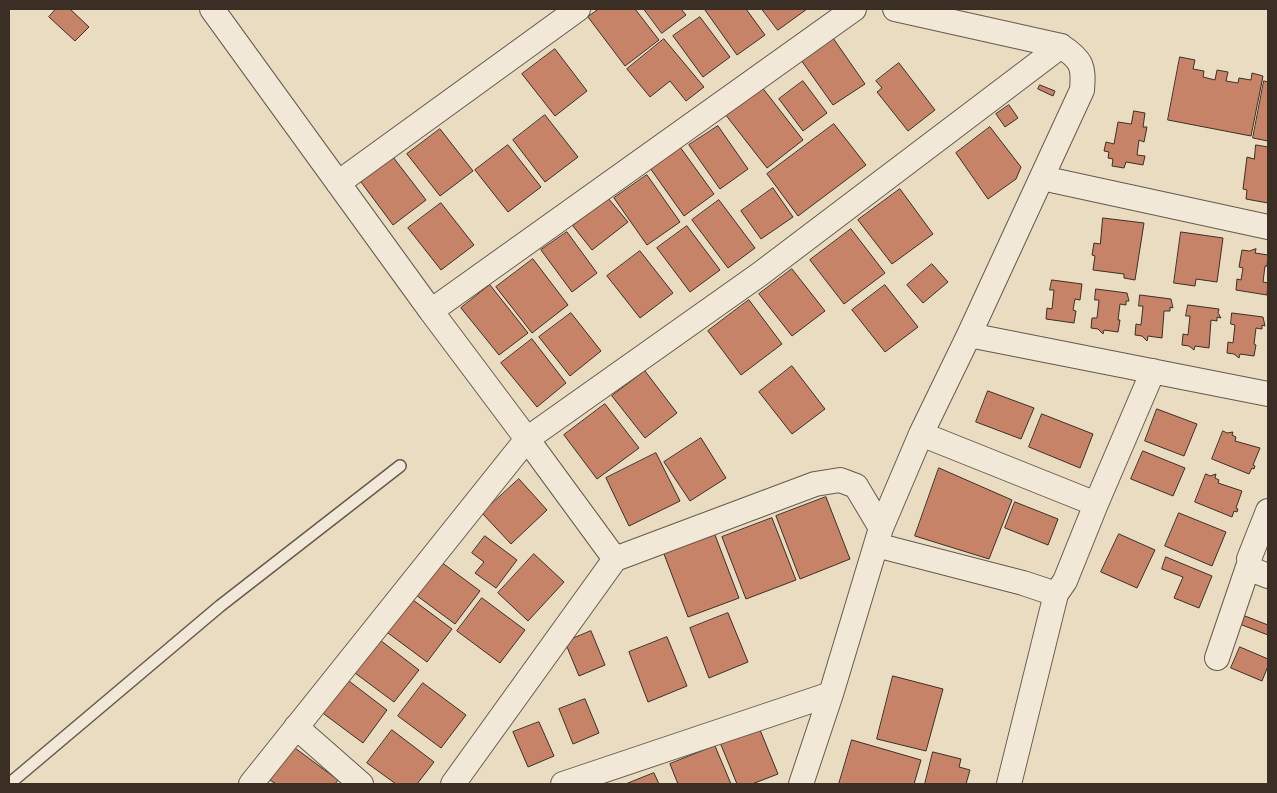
<!DOCTYPE html>
<style>
body{margin:0}
#map{position:relative;width:1277px;height:793px;overflow:hidden;background:#e9dcc1;font-family:"IM FELL Double Pica",serif}
canvas{display:block}
.frame{position:absolute;inset:0;border:10px solid #3b2f25;pointer-events:none}
</style>
<div id="map">
<canvas width="1277" height="793"></canvas>
<div class="frame"></div>
</div>
<script>
const g = document.querySelector('canvas').getContext('2d');
g.lineJoin = 'round';
function paint(path, color) { g.fillStyle = color; g.fill(path, 'evenodd'); }
function strokePath(path, color, width, dash) { g.strokeStyle = color; g.lineWidth = width; g.lineCap = dash ? 'butt' : 'round'; g.setLineDash(dash || []); g.stroke(path); }
const building = new Path2D(`
 M56,9H70L89,27L75,41L49,17Z
 M599,9H635L659,40L625,66L588,17Z
 M644,9H681L686,15L662,33Z
 M707,9H746L765,35L737,55L705,10Z
 M762,9H807L778,30Z
 M700,17L730,57L703,77L673,36Z
 M833,38L865,84L833,105L801,60Z
 M664,39L704,87L686,101L670,81L650,97L627,69Z
 M555,49L587,91L555,116L522,74Z
 M1180,57L1195,60L1193,69L1204,71L1203,77L1215,80L1217,70L1228,72L1226,81L1238,83L1239,78L1251,80L1252,73L1263,76L1251,136L1168,120Z
 M899,63L935,110L908,131L877,92L882,88L876,81Z
 M803,81L827,113L803,131L779,99Z
 M1264,81L1268,82V141L1253,138Z
 M1040,85L1055,91L1053,96L1038,89Z
 M761,86L803,140L767,168L725,114Z
 M1009,105L1018,118L1005,127L996,114Z
 M1134,111L1145,113L1143,127H1147L1144,142L1139,140L1137,155L1145,156L1143,165L1126,162L1124,168L1112,166L1113,159L1108,158L1109,152L1104,151L1106,142L1114,144L1118,122L1131,124Z
 M545,115L578,157L545,182L513,140Z
 M834,124L866,165L798,216L767,174Z
 M718,126L748,169L720,189L689,145Z
 M990,127L1021,167L1016,179L988,199L956,153Z
 M440,129L473,171L440,196L407,154Z
 M508,145L541,187L508,212L475,170Z
 M1256,145L1268,147V203L1246,199L1247,190L1243,189L1247,157L1254,159Z
 M680,147L714,194L684,216L650,168Z
 M393,157L426,200L393,225L361,182Z
 M647,175L680,222L647,245L614,198Z
 M773,188L793,217L761,239L741,211Z
 M900,189L933,234L892,264L858,220Z
 M608,198L628,222L592,250L573,226Z
 M719,200L755,248L728,268L692,220Z
 M441,203L474,245L441,270L408,228Z
 M1103,218L1144,223L1135,280L1124,278V274L1093,270L1095,256L1092,255L1094,243L1100,244Z
 M687,226L720,270L690,292L657,248Z
 M851,229L885,273L844,304L810,260Z
 M567,232L597,273L572,292L541,250Z
 M1181,232L1223,238L1217,282L1196,279L1195,286L1174,283Z
 M1256,249L1255,253L1268,255L1267,266H1265L1263,282L1268,283L1267,295L1236,290L1237,279L1241,280L1243,268L1239,267L1242,250L1249,251Z
 M640,251L673,293L640,318L607,276Z
 M533,259L568,305L532,333L496,287Z
 M932,264L948,282L923,303L907,285Z
 M792,269L825,311L792,336L759,294Z
 M1052,280L1082,284L1080,300L1075,299L1073,310L1076,311L1074,323L1046,319L1047,308L1052,309L1054,290H1050Z
 M490,285L528,333L499,355L461,308Z
 M885,285L918,327L885,352L852,310Z
 M1096,289L1127,293L1129,301H1126V305L1120,304L1118,320H1120L1118,332L1104,330L1103,334L1098,329L1091,328L1092,318H1097L1099,300H1095Z
 M1140,295L1171,299L1173,308L1170,307V311H1164L1162,338L1148,336L1147,341L1142,336L1135,335L1136,324L1141,325L1143,306H1139Z
 M749,300L782,344L741,375L708,331Z
 M1188,305L1219,309L1218,313L1221,318L1217,317V321L1211,320L1209,348L1195,346L1194,350L1189,346L1182,345L1183,334L1188,335L1190,316H1186Z
 M571,313L601,351L570,376L539,337Z
 M1232,313L1263,317L1265,326L1262,325V329L1256,328L1254,344L1256,345L1254,356L1240,354L1239,358L1234,354L1227,353L1228,342L1233,343L1235,325L1231,324Z
 M532,339L566,383L537,407L501,363Z
 M792,366L825,409L792,434L759,392Z
 M645,371L677,413L645,438L612,396Z
 M988,391L1034,408L1021,439L976,422Z
 M605,404L639,448L597,479L564,435Z
 M1157,409L1197,424L1184,456L1145,441Z
 M1042,414L1093,434L1080,468L1029,447Z
 M1223,431L1227,433L1233,432L1232,435L1236,437L1235,441L1260,448L1253,465L1255,466L1254,469L1252,468L1249,474L1212,459Z
 M701,438L726,478L690,501L664,462Z
 M1143,451L1185,468L1173,496L1131,479Z
 M656,453L680,501L629,526L606,478Z
 M939,468L1012,500L989,559L915,536Z
 M1206,474L1210,476L1216,474L1215,478L1219,480L1218,483L1242,491L1236,508L1238,509L1237,512L1234,511L1232,517L1195,502Z
 M519,479L547,510L511,544L482,513Z
 M826,497L850,559L800,579L776,516Z
 M1015,502L1058,519L1048,545L1005,528Z
 M1179,513L1226,532L1212,566L1165,546Z
 M772,518L796,580L746,599L722,537Z
 M1119,534L1155,550L1137,588L1101,572Z
 M715,535L739,598L688,617L664,554Z
 M485,536L517,560L496,588L475,573L484,562L472,553Z
 M534,554L564,582L528,621L498,593Z
 M1166,557L1212,576L1199,608L1174,598L1183,577L1162,569Z
 M437,559L480,591L455,624L412,592Z
 M409,597L452,629L427,662L384,630Z
 M482,598L525,630L500,663L457,631Z
 M728,613L748,662L709,678L690,628Z
 M1245,616L1268,625V635L1242,625Z
 M591,631L605,665L579,676L565,642Z
 M376,637L419,670L394,702L351,670Z
 M667,637L687,686L648,702L629,652Z
 M1240,647L1268,659V666L1262,681L1231,668Z
 M893,676L943,689L926,751L877,739Z
 M345,678L387,710L363,743L320,711Z
 M423,683L466,715L441,748L398,716Z
 M585,699L599,733L573,744L559,709Z
 M539,722L554,756L528,767L513,732Z
 M758,725L778,774L752,784H737L719,740Z
 M392,730L434,762L417,784H396L367,763Z
 M852,740L921,760L914,784H839Z
 M715,746L731,784H678L670,764Z
 M295,748L338,780L335,784H276L270,780Z
 M933,752L961,759L959,767L970,770L966,784H925Z
 M654,773L659,784H626Z`);
paint(building, '#c78367');
strokePath(building, '#3b2f25', 1);
const lane = new Path2D(`
 M9,784L220,606L400,466`);
const street = new Path2D(`
 M212,9L431,311
 M854,9L431,311L527,439L760,274L1061,46
 M1042,178L1268,227
 M338,183L578,9
 M969,335L1268,394
 M921,434L1096,504
 M1268,511L1249,559C1249,571 1259,572 1268,576
 M876,545L1023,583L1056,594L1065,581L1096,504L1153,371
 M1217,658L1249,564
 M296,727L361,784
 M251,784L527,439L615,559
 M453,784L615,559L815,484L840,480L856,486L881,528
 M563,784L831,694
 M801,784L831,694L881,528L921,434L969,335L1082,90C1084,66 1082,60 1061,46L895,9
 M1009,784L1056,594`);
strokePath(lane, '#665a4c', 14);
strokePath(street, '#665a4c', 26);
strokePath(lane, '#f1e8d7', 11);
strokePath(street, '#f1e8d7', 24);
</script>
